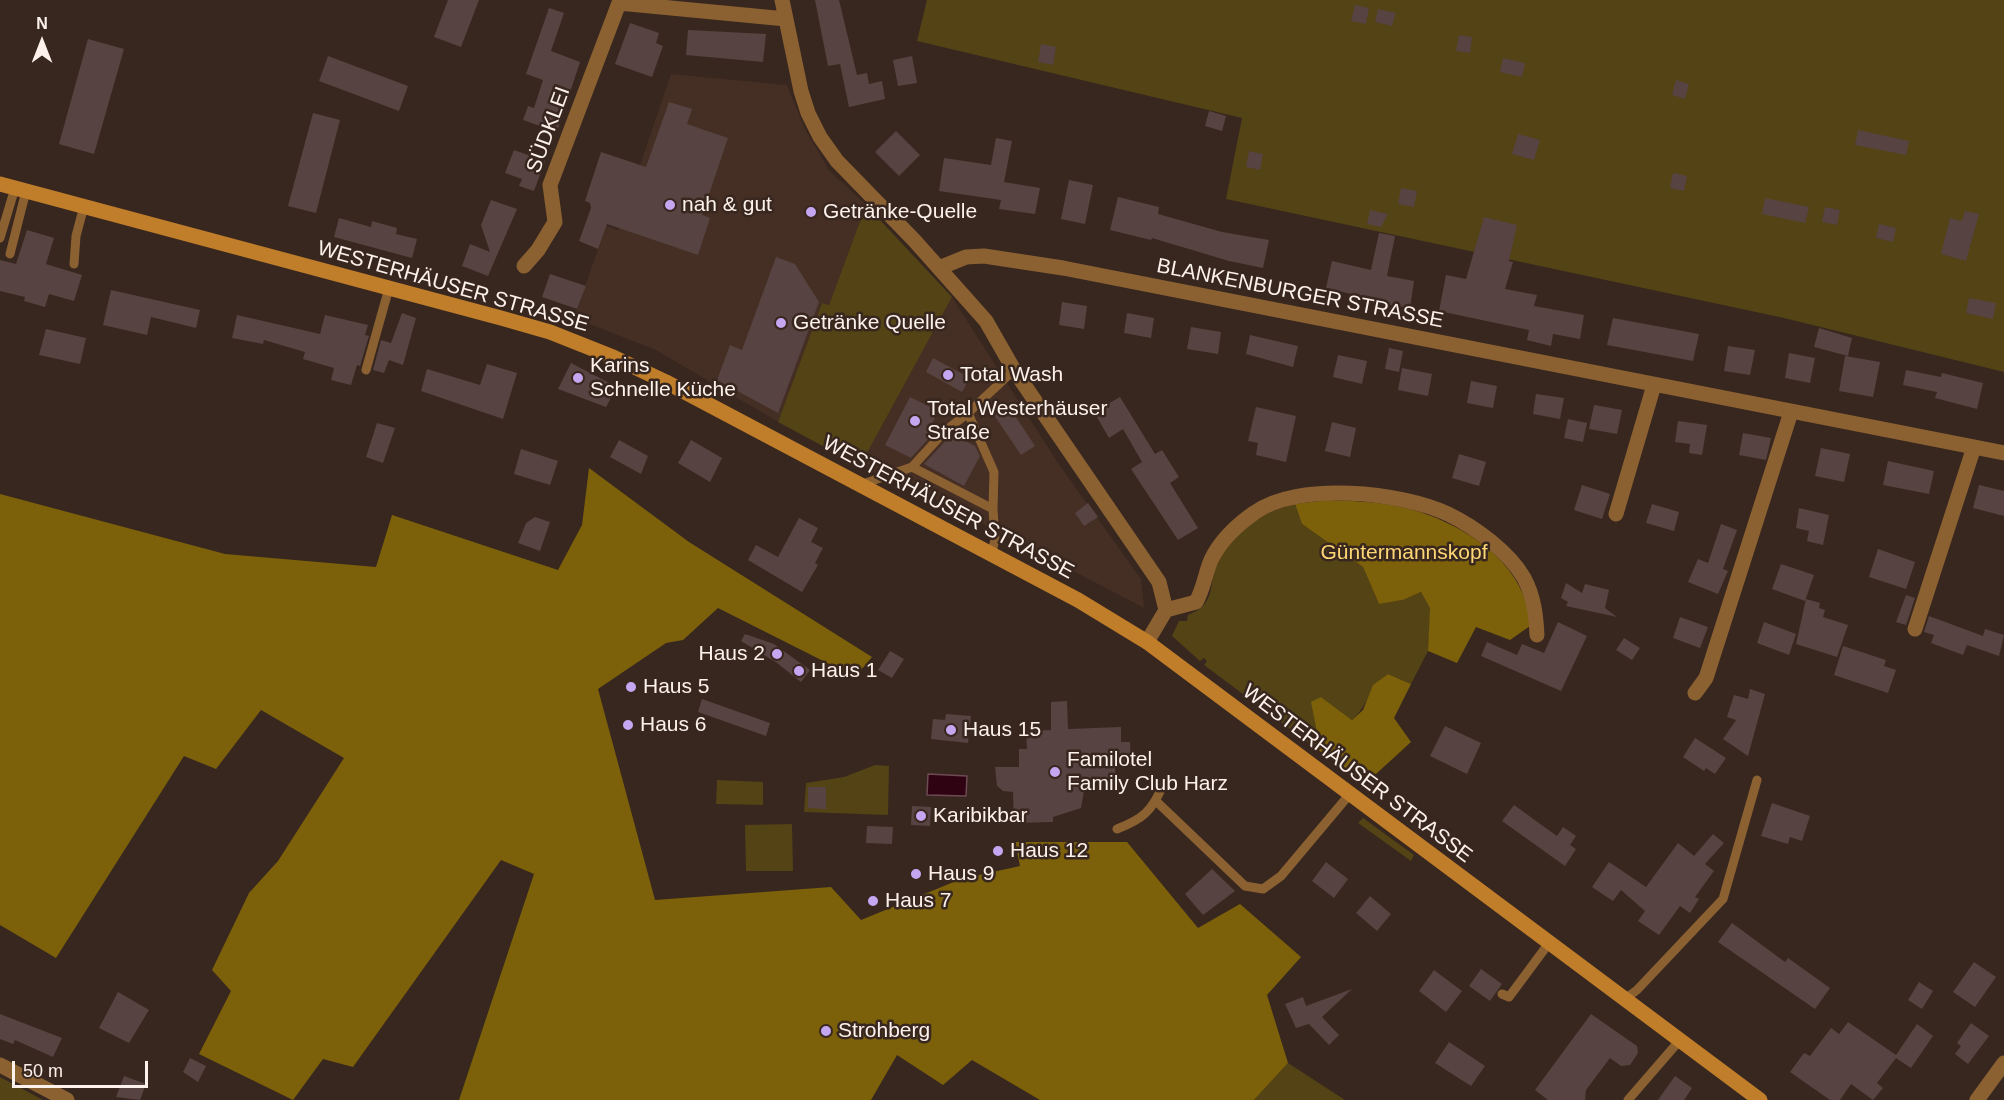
<!DOCTYPE html>
<meta charset="utf-8">
<style>
body{margin:0}
#map{position:relative;width:2004px;height:1100px;overflow:hidden;background:#38271f;font-family:Helvetica,sans-serif}
canvas{display:block}
.north{position:absolute;left:12px;top:12px;width:60px;height:60px;-webkit-text-stroke:4px #38271f;paint-order:stroke;rotate:0deg;font-size:16px;font-weight:700;line-height:24px;text-align:center;color:#fdf1ec}
.north::after{content:'';display:block;margin:auto;width:21px;height:27px;background:#fdf1ec;clip-path:polygon(50% 0,100% 100%,50% 72%,0 100%)}
.scale{position:absolute;left:12px;top:1061px;width:136px;height:27px;box-sizing:border-box;border:3px solid #fdf1ec;border-top:0;padding-left:8px;font-size:18px;line-height:21px;white-space:nowrap;color:#fdf1ec;-webkit-text-stroke:4px #38271f;paint-order:stroke}
</style>
<div id="map">
<canvas width="2004" height="1100"></canvas>
<div class="north">N</div>
<div class="scale">50 m</div>
</div>
<script>
const g = document.querySelector('canvas').getContext('2d');
g.lineJoin = 'round';
function paint(path, color) { g.fillStyle = color; g.fill(path, 'evenodd'); }
function strokePath(path, color, width, dash) { g.strokeStyle = color; g.lineWidth = width; g.lineCap = dash ? 'butt' : 'round'; g.setLineDash(dash || []); g.stroke(path); }
function write(font, color, halo, rows, align = 'center') {
  g.font = font + ' Helvetica,sans-serif'; g.lineWidth = 5; g.setLineDash([]); g.textBaseline = 'middle'; g.strokeStyle = halo; g.fillStyle = color; for (const [text, x, y, turn = 0] of rows) {
    g.save(); g.translate(x, y); g.rotate((+turn || 0) * Math.PI / 180); g.textAlign = isNaN(turn) ? turn : align; if (halo) g.strokeText(text, 0, 0); g.fillText(text, 0, 0); g.restore();
  }
}
paint(new Path2D(`
 M671,74L787,85L805,129L829,170L866,205L829,305L822,303L778,422L656,350L574,318L606,226L618,230Z
 M952,297L1058,463L1141,579L1144,608L941,502L860,466Z`), '#452e23');
paint(new Path2D(`
 M927,0H2004V372L1784,318L1226,199L1242,118L917,41Z
 M866,205L952,297L860,466L778,422L822,303L829,305Z
 M1295,504L1302,524L1363,567L1379,604L1403,600L1421,592L1431,608L1428,651L1411,684L1388,674C1366,690 1371,702 1352,720L1321,697L1317,732L1310,744L1204,665L1207,661L1204,658L1200,661L1172,636L1179,621H1187L1188,615C1217,604 1208,584 1218,561C1233,530 1262,512 1295,504Z
 M875,765L889,766L888,815L804,812L806,783L844,777Z
 M717,780L763,782V805L716,804Z
 M1363,818L1414,855L1411,861L1358,823Z
 M792,824L793,871H746L745,825Z
 M1288,1063L1345,1100H1254Z
 M0,1077L43,1100H0Z`), '#534315');
paint(new Path2D(`
 M589,468L689,542L872,657L855,677L718,608L683,640L666,643L598,689L655,900L831,887L861,920L961,879L1020,866L1015,842H1127L1198,928L1240,904L1301,957L1267,995L1288,1063L1254,1100H1040L972,1060L943,1085L897,1055L871,1100H459L534,874L501,860L353,1067L323,1059L293,1100L199,1054L231,991L212,970L249,893L278,861L344,758L261,710L216,769L184,756L56,958L0,925V494L225,554L376,567L392,515L558,570L582,525Z
 M1327,500C1355,501 1383,502 1410,509C1464,524 1528,564 1530,626L1510,640L1476,627L1457,663L1428,651L1430,608L1421,592L1403,600L1379,604L1363,567L1302,524L1295,504Z
 M1388,674L1411,684L1394,718L1411,742L1365,784L1351,773L1355,769L1351,765L1346,770L1310,744L1317,732L1311,702L1321,697L1352,720L1363,710L1373,685Z`), '#7c610a');
const water = new Path2D(`
 M928,774L967,776L966,796L927,795Z`);
paint(water, '#300312');
strokePath(water, '#6e4a53', 1.5);
paint(new Path2D(`
 M448,0H479L461,47L434,37Z
 M815,0H839L857,75L867,73L869,84L882,81L885,99L849,107L840,64L828,66Z
 M1355,5L1369,8L1366,24L1351,21Z
 M549,8L564,13L551,51L580,62L557,132L523,120L528,106L534,108L543,80L526,74Z
 M1378,9L1396,13L1392,26L1375,22Z
 M630,23L659,33L656,43L663,46L652,77L615,64Z
 M688,30L766,34L763,62L686,55Z
 M1459,35L1472,37L1470,53L1456,51Z
 M88,39L124,49L94,154L59,144Z
 M1041,44L1056,47L1053,65L1038,62Z
 M328,56L408,86L399,111L319,81Z
 M912,56L917,83L898,86L893,60Z
 M1503,58L1525,63L1522,77L1500,72Z
 M1676,80L1689,84L1685,99L1672,95Z
 M669,102L692,109L687,124L728,138L702,215L710,218L698,255L607,224L598,249L579,241L591,208L590,203L585,201L601,152L646,167Z
 M1209,111L1226,116L1222,131L1205,126Z
 M313,113L340,120L316,213L288,206Z
 M1858,130L1909,141L1906,155L1855,145Z
 M896,131L920,155L899,176L875,152Z
 M1518,134L1540,140L1534,160L1512,154Z
 M996,138L1012,141L1004,182L1040,188L1035,214L999,209L1001,200L939,191L944,158L991,165Z
 M514,150L545,161L534,191L519,186L522,179L505,173Z
 M1249,151L1263,154L1260,170L1246,167Z
 M1673,173L1687,176L1684,191L1670,188Z
 M1069,180L1093,185L1085,224L1061,219Z
 M1401,188L1417,191L1414,207L1398,204Z
 M1118,197L1159,207L1158,214L1222,232L1269,240L1263,268L1229,261L1152,238L1151,240L1110,230Z
 M1765,198L1809,207L1805,223L1762,214Z
 M491,200L517,209L488,276L462,266L470,244L490,252L481,225Z
 M1825,207L1840,210L1837,225L1822,222Z
 M1370,210L1388,214L1381,227L1367,224Z
 M1965,211L1979,214L1966,261L1941,254L1950,218L1962,221Z
 M1484,217L1517,225L1509,261L1513,262L1505,289L1537,295L1534,306L1584,315L1580,339L1553,334L1551,346L1527,340L1529,330L1439,311L1446,275L1466,279Z
 M339,218L371,227L372,221L397,228L396,234L417,239L412,258L334,237Z
 M1879,224L1896,228L1893,242L1876,238Z
 M27,230L54,238L46,264L82,275L74,301L49,294L45,307L24,301L25,297L0,291V260L16,264Z
 M1379,233L1395,236L1387,276L1414,281L1410,308L1377,303V300L1326,288L1332,261L1371,270Z
 M776,257L795,264L819,302L778,413L717,380L730,345L742,350Z
 M550,274L586,286L577,309L542,297Z
 M111,290L200,310L196,328L151,317L147,335L103,325Z
 M1969,298L1996,303L1993,319L1966,313Z
 M1062,302L1087,306L1084,329L1059,325Z
 M402,313L416,318L403,365L389,360L384,373L373,370L381,340L391,343Z
 M1127,313L1154,318L1151,338L1124,333Z
 M237,315L320,334L325,315L368,325L365,335L369,336L360,366L357,365L351,385L331,380L334,368L303,359L305,352L264,340L263,344L232,338Z
 M1613,318L1699,334L1693,361L1607,345Z
 M1191,327L1221,332L1218,354L1187,349Z
 M1819,328L1852,338L1848,356L1814,347Z
 M46,329L86,338L80,364L39,355Z
 M1250,335L1298,346L1293,367L1246,354Z
 M1728,346L1755,350L1750,375L1724,371Z
 M1389,348L1403,351L1399,372L1385,369Z
 M1789,353L1815,358L1810,383L1785,378Z
 M1338,355L1367,361L1362,384L1333,377Z
 M1845,356L1880,362L1873,397L1839,391Z
 M933,358L970,378L962,392L926,372Z
 M571,363L617,387L606,407L558,389Z
 M487,364L517,373L503,419L421,391L427,369L480,385Z
 M1402,368L1432,374L1428,396L1398,390Z
 M1906,370L1941,377L1942,373L1983,383L1977,409L1935,398L1937,392L1903,385Z
 M1471,381L1497,386L1493,408L1467,403Z
 M1536,394L1564,398L1560,419L1533,414Z
 M910,397L938,411L932,424L939,427L911,458L885,445Z
 M1120,397L1155,454L1162,450L1179,477L1170,483L1198,528L1178,540L1131,469L1142,462L1123,429L1109,438L1094,412Z
 M1008,405L1035,446L1021,455L994,415Z
 M1594,405L1622,410L1617,434L1589,429Z
 M1256,407L1296,416L1286,462L1256,455L1258,443L1248,441Z
 M1568,419L1587,423L1583,442L1564,438Z
 M1678,421L1707,425L1702,455L1689,453L1690,444L1675,442Z
 M1332,422L1356,428L1350,457L1325,451Z
 M377,423L395,428L383,463L366,457Z
 M1743,433L1771,438L1766,460L1739,455Z
 M952,434L975,446L980,456L964,486L924,464Z
 M619,440L648,456L641,474L610,457Z
 M691,440L722,458L710,482L678,463Z
 M1821,448L1850,454L1844,482L1815,476Z
 M521,449L558,461L550,485L514,474Z
 M1459,454L1486,462L1479,486L1452,478Z
 M1888,461L1934,471L1929,494L1883,485Z
 M1582,485L1610,494L1602,519L1574,510Z
 M1979,485L2004,491V516L1973,508Z
 M1088,503L1098,517L1084,526L1075,513Z
 M1652,504L1679,512L1674,531L1646,523Z
 M1799,508L1829,515L1823,545L1807,541L1809,531L1796,528Z
 M535,517L550,522L540,551L518,543L526,523Z
 M799,518L818,528L811,542L823,548L815,563L818,565L802,592L748,560L756,545L778,557Z
 M1721,524L1737,530L1723,569L1728,571L1718,594L1688,582L1698,559L1708,563Z
 M1878,549L1915,562L1906,589L1869,577Z
 M1781,564L1814,575L1805,601L1772,589Z
 M1566,583L1582,593L1585,584L1609,590L1605,608L1617,617L1566,606L1568,602L1561,598Z
 M1906,595L1915,598L1906,625L1896,622Z
 M1806,599L1820,603L1819,608L1825,610L1823,617L1848,625L1837,657L1796,644Z
 M1929,616L1983,636L1985,629L2004,635L1999,656L1967,645L1963,655L1931,643L1934,635L1924,632Z
 M1680,617L1708,627L1700,648L1673,638Z
 M1558,622L1587,636L1561,691L1481,656L1487,642L1517,655L1522,644L1544,653Z
 M1764,622L1796,634L1789,655L1757,643Z
 M745,634L774,644L810,670L801,682L777,663L741,641Z
 M1624,638L1640,648L1632,660L1616,650Z
 M1843,646L1886,660L1884,666L1896,670L1888,693L1834,675Z
 M890,651L904,659L892,678L878,670Z
 M1750,689L1765,694L1748,756L1723,739L1736,720L1727,717L1734,695L1748,699Z
 M702,699L770,723L766,736L698,712Z
 M1067,701L1068,729L1121,727V742H1130L1131,764L1115,765L1116,789L1084,791L1081,808L1053,817V822L1014,823L1013,792L1003,791L997,786L995,767H1019V749H1027L1026,731L1051,730V702Z
 M946,714L971,716L968,743L931,739L933,719L945,720Z
 M1445,726L1481,743L1467,774L1430,756Z
 M1695,738L1726,758L1715,774L1706,768L1704,771L1683,757Z
 M808,787H826V809L808,808Z
 M1772,803L1810,816L1802,841L1790,837L1788,844L1761,836Z
 M1514,805L1557,836L1563,827L1576,836L1570,845L1576,849L1565,866L1502,821Z
 M912,806L931,807L930,826L911,825Z
 M867,826L893,827L892,844L866,843Z
 M1713,834L1724,843L1705,864L1714,871L1695,897L1699,899L1690,913L1680,906L1659,935L1638,921L1645,911L1621,890L1613,901L1592,887L1609,862L1646,887L1678,843L1694,856Z
 M1326,862L1348,879L1334,898L1312,881Z
 M1212,869L1235,891L1203,915L1185,894Z
 M1370,896L1391,914L1377,931L1356,913Z
 M1732,923L1785,962L1788,958L1830,988L1815,1009L1718,942Z
 M1974,962L1996,977L1975,1007L1953,992Z
 M1481,969L1502,984L1490,1001L1469,986Z
 M1434,970L1462,991L1446,1012L1419,991Z
 M1919,982L1933,991L1922,1009L1908,1000Z
 M1352,989L1322,1017L1339,1035L1329,1045L1309,1024L1296,1028L1285,1004L1303,997L1306,1006Z
 M118,992L149,1010L129,1043L99,1028Z
 M0,1014L62,1038L53,1057L15,1040L13,1044L0,1039Z
 M1591,1014L1637,1046L1638,1053L1630,1065L1621,1066L1610,1058L1586,1090L1585,1100H1548L1535,1090Z
 M1848,1022L1896,1055L1917,1024L1933,1036L1911,1068L1896,1058L1877,1083L1883,1088L1873,1100L1851,1084L1840,1100H1830L1790,1072L1804,1053L1810,1056L1831,1028L1839,1034Z
 M1971,1023L1989,1036L1968,1064L1955,1054L1961,1046L1957,1043Z
 M1449,1042L1485,1066L1471,1086L1435,1063Z
 M190,1058L206,1066L198,1082L183,1072Z
 M124,1076L146,1084L140,1100L116,1097Z
 M1675,1076L1692,1088L1684,1100H1658Z`), '#574341');
strokePath(new Path2D(`
 M0,238L15,188
 M10,254L26,191
 M74,264L76,236L84,206
 M366,370L389,288
 M912,467L945,431L968,413
 M860,485L912,467L993,509L995,540L991,555
 M993,509L994,472L968,413L1014,370
 M1156,801L1245,886L1263,889L1281,876L1349,795
 M1117,829C1143,819 1152,811 1163,785
 M1502,994L1509,997L1549,943
 M1625,999L1637,990L1723,899L1757,780
 M1628,1100L1680,1040`), '#8b6132', 9);
strokePath(new Path2D(`
 M782,0L801,91L808,113L820,137L837,161L914,240L986,321L1014,370L1159,582L1166,610L1147,642
 M524,266L538,250L555,222L550,185L619,3L786,19
 M939,268L966,257L984,256L1063,268L2004,453
 M1616,514L1654,385
 M1166,610L1196,602C1204,588 1205,574 1211,560C1220,541 1237,525 1254,513C1297,481 1402,492 1448,514C1475,527 1509,552 1524,578C1534,597 1536,615 1537,635
 M1915,629L1974,447
 M1695,693L1706,678L1791,412
 M0,1065L67,1100
 M1977,1100L2004,1063`), '#8b6132', 15);
strokePath(new Path2D(`
 M0,184L501,318L550,332L613,357L666,382L1078,600L1147,642L1760,1100`), '#c07e2a', 15);
for (const [x, y, r, color] of [
 [670,205,6,"#c5a7f1"],
 [811,212,6,"#c5a7f1"],
 [781,323,6,"#c5a7f1"],
 [948,375,6,"#c5a7f1"],
 [578,378,6,"#c5a7f1"],
 [915,421,6,"#c5a7f1"],
 [777,654,6,"#c5a7f1"],
 [799,671,6,"#c5a7f1"],
 [631,687,6,"#c5a7f1"],
 [628,725,6,"#c5a7f1"],
 [951,730,6,"#c5a7f1"],
 [1055,772,6,"#c5a7f1"],
 [921,816,6,"#c5a7f1"],
 [998,851,6,"#c5a7f1"],
 [916,874,6,"#c5a7f1"],
 [873,901,6,"#c5a7f1"],
 [826,1031,6,"#c5a7f1"]
]) { const dot = new Path2D(); dot.arc(x, y, r, 0, 2 * Math.PI); g.fillStyle = color; g.fill(dot); strokePath(dot, '#38271f', 2); }
write('21px', '#fdf1ec', '#38271f', [
 ["SÜDKLEI",549,130,-70],
 ["WESTERHÄUSER STRASSE",453,287,16],
 ["BLANKENBURGER STRASSE",1300,294,11],
 ["WESTERHÄUSER STRASSE",948,508,28],
 ["WESTERHÄUSER STRASSE",1357,774,37]
]);
write('21px', '#fdf1ec', '#38271f', [
 ["nah & gut",682,205],
 ["Getränke-Quelle",823,212],
 ["Getränke Quelle",793,323],
 ["Karins",590,366],
 ["Schnelle Küche",590,390],
 ["Total Wash",960,375],
 ["Total Westerhäuser",927,409],
 ["Straße",927,433],
 ["Haus 2",765,654,"right"],
 ["Haus 1",811,671],
 ["Haus 5",643,687],
 ["Haus 6",640,725],
 ["Haus 15",963,730],
 ["Familotel",1067,760],
 ["Family Club Harz",1067,784],
 ["Karibikbar",933,816],
 ["Haus 12",1010,851],
 ["Haus 9",928,874],
 ["Haus 7",885,901],
 ["Strohberg",838,1031]
], 'left');
write('21px', '#fcd675', '#38271f', [
 ["Güntermannskopf",1404,553]
]);
</script>
